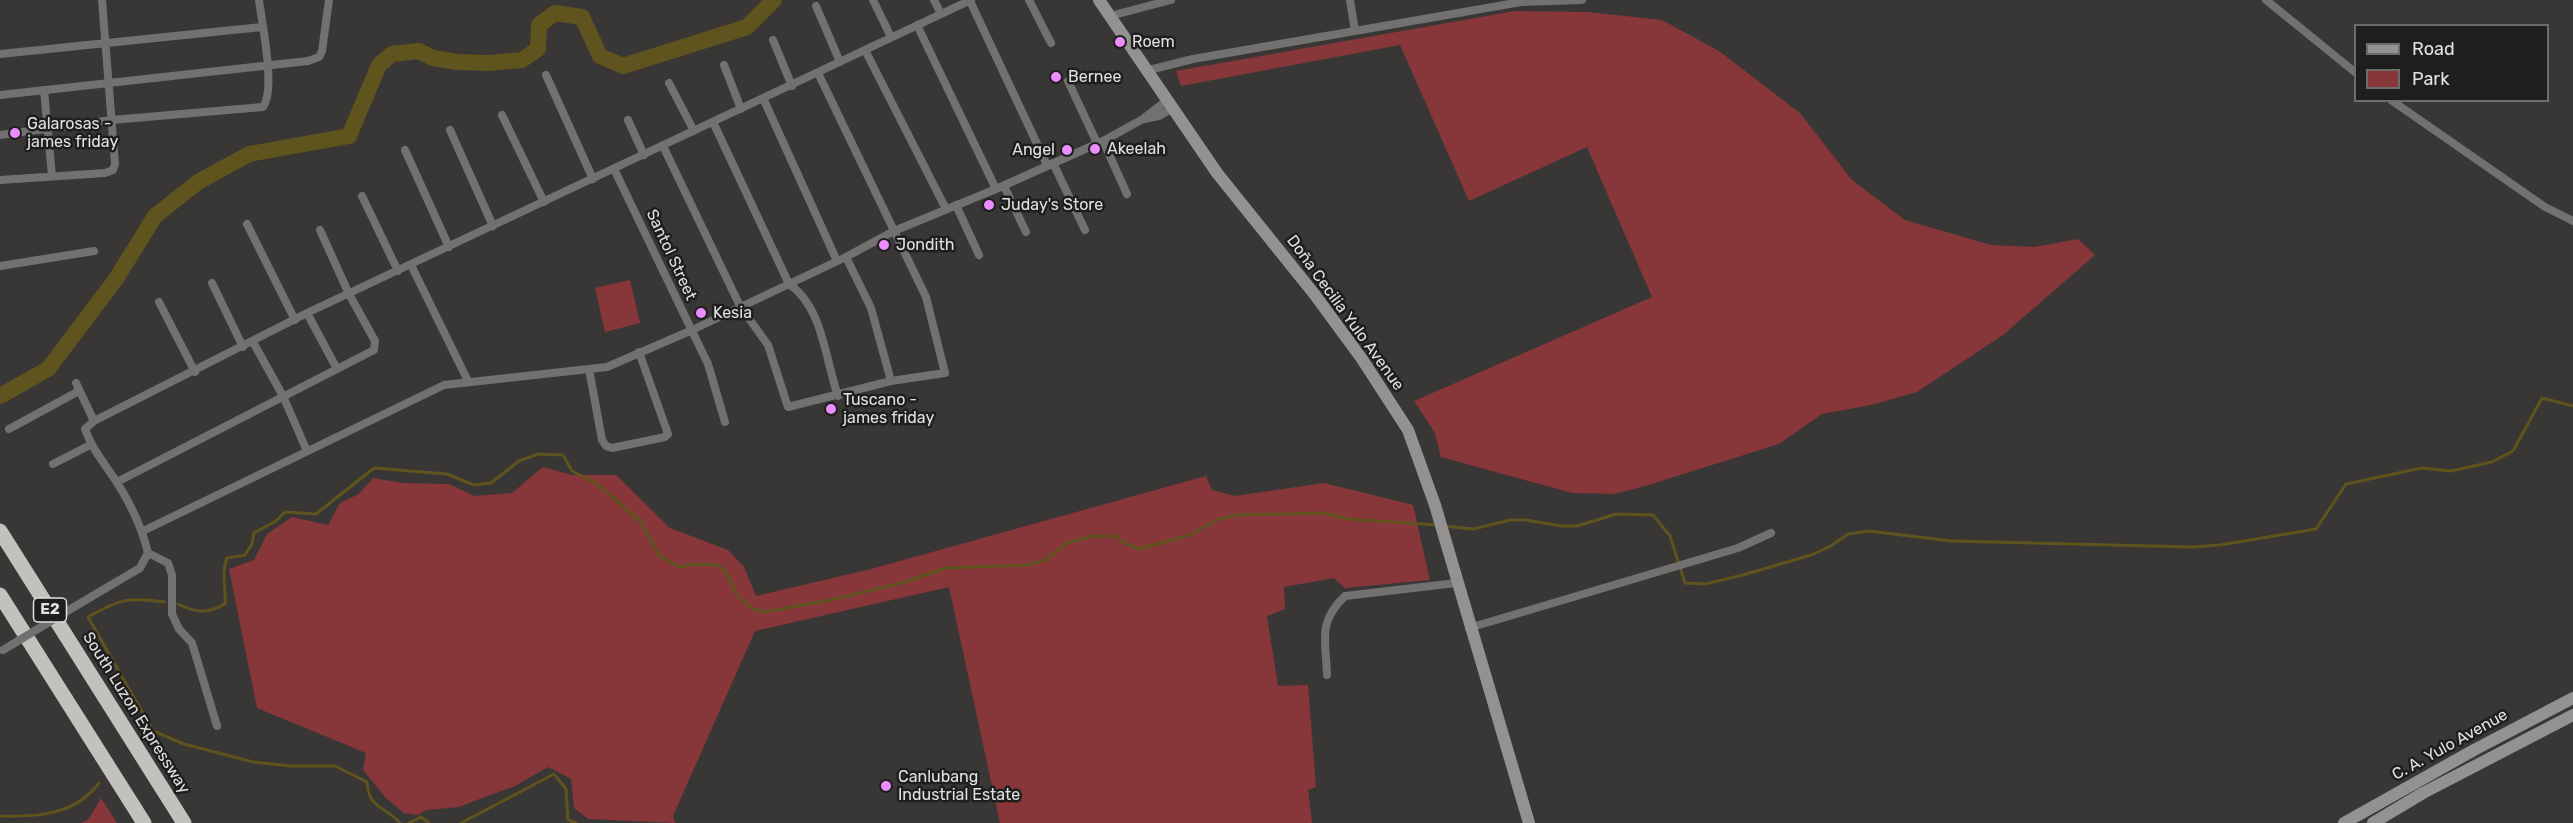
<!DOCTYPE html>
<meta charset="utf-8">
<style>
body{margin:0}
#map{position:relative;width:2573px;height:823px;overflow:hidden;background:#393735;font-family:Rubik,sans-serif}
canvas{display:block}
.legend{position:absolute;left:2354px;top:24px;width:195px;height:78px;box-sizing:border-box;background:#1f1e1e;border:2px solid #6d6c6c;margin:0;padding:8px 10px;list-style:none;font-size:18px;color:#e2e1e0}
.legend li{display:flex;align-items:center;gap:12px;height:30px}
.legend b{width:30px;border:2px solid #6d6c6c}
</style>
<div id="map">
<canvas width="2573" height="823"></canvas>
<ul class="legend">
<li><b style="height:8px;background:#939290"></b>Road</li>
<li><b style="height:16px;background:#87363a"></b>Park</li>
</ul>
</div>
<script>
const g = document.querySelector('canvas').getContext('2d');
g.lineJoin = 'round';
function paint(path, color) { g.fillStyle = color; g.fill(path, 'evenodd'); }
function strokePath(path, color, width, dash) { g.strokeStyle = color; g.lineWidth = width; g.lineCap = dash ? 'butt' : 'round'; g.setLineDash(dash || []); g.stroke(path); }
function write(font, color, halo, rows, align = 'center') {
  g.font = font + ' Rubik,sans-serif'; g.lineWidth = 5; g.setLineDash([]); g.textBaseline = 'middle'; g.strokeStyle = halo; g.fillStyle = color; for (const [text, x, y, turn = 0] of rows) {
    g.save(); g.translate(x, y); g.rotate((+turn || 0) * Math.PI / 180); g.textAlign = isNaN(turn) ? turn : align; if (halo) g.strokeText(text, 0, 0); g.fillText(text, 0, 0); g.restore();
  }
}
paint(new Path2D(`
 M1515,11L1587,12L1662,20L1719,51L1800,113L1852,180L1905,220L1991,245L2034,247L2078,239L2095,255L2003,335L1917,392L1871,405L1822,414L1779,444L1642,487L1614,494L1572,493L1441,457L1435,433L1414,401L1652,297L1587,147L1469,201L1400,45L1181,86L1176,71Z
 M630,280L640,323L605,332L595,288Z
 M543,467L572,475H616L670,528L728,550L744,567L756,596L871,569L1206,476L1212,490L1235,496L1324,483L1413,505L1430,580L1345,588L1334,578L1284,587L1285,609L1267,616L1278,686L1308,685L1316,787L1308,790L1312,823H1000L949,587L755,631L673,816L675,823L588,819L574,808L571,779L548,767L515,786L482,798L459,807L426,810L418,815L404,813L386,798L363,770L366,753L257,708L229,569L254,560L267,534L292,517L328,525L340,503L359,494L373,478L403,483L449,484L474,496L512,493Z
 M101,798L117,823H81L88,820Z`), '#87363a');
strokePath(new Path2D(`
 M1443,526L1473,529L1510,520H1526L1561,526H1577L1616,514L1653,515L1670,536L1685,583L1705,584L1743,575L1811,555L1829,547L1848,534L1869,531L1951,541L2193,547L2220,545L2316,529L2346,484L2422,468L2451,471L2492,462L2513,451L2542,398L2573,406
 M178,604C196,613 207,614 225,604C226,587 221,573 227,558L245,555L252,544L254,533L276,521L285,512L316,514L374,468L447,474L474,485L491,483L519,461L538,454L563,455L572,471L597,484L640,521L660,556L680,567L695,564L718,565L726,572L737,595L751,608L764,612L831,600L905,582L946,568L1028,565L1045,560L1067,543L1093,536H1116L1126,544L1140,549L1189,535L1219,519L1238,515L1323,513L1348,519L1437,525
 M153,731L184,744L253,762L291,766H335L367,782C369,810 384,805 400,823
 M149,736L153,731L88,617C120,599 127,597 164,602
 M0,816C38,817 75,815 99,783
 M409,823L421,817L429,823
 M461,823L554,774L566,789L568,820L576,823`), '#5f531e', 3);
strokePath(new Path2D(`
 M0,396L48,369L116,279L155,216L198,182L249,154L349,136L379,65L392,54L419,51L433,58L457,62L489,63L522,60L538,49L539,25L555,13L582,17L600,56L623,66L747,27L774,0`), '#5f531e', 16);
strokePath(new Path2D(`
 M873,0L891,37
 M934,0L941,14
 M1029,0L1051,43
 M2266,0L2356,73
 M970,1L1047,165
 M816,6L840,62
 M1110,16L1171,0
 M917,25L996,189
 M1355,31L1521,2L1582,0
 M773,40L792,86
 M865,50L946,209
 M0,54L262,27
 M724,65L741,109
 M1145,71L1193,59L1355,31L1350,0
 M818,73L926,297L945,373L891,381L871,308L846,257
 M546,75L593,179
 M1068,81L1097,143
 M669,83L694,131
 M44,90L52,176
 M0,95L308,61L319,57L322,51L329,0
 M763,98L837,261
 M2391,100L2545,207L2573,221
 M502,115L544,202
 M1144,119L1159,116L1171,109
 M628,120L644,155
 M713,122L789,284C823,307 825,359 838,396
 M450,130L493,226
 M0,135L112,120L263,107C276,89 262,24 259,0
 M1103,141L1127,194
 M663,146L740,306L768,345L788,407L891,381
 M405,150L449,247
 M1053,163L1085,230
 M614,169L708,364L725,422
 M0,180L105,173L113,170L115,164L102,0
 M1004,186L1026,232
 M362,196L398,271
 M956,205L979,255
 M247,224L295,320
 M411,265L468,381
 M0,266L94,251
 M212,283L243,347
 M159,302L195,372
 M307,313L337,369
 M253,342L283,396L307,451
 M589,369L602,440L606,446L612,448L665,437L668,434L639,352
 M76,383L94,421
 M9,429L79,391
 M53,464L90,445
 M117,482L374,350L375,341L349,294L320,230
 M143,531L444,385L607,367L690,331L846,257L894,231L996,189L1103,141L1143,119L1166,101
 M148,553L168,563L172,575V614L179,629L192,643L217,726
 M79,604L140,568L148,553C142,527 130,503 116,481C104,463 92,449 85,429L94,421L307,313L971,0
 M1469,628L1738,548L1771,533
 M1327,675C1326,640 1317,623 1345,596L1456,583`), '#727170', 8);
strokePath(new Path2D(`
 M1099,0L1217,173L1315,295L1362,359L1408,430L1435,505L1529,823
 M2344,823L2474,750L2573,698
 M2373,823L2423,793L2573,715`), '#939290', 12);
strokePath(new Path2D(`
 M0,531L184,823
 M0,595L144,823`), '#c3c1be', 15);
strokePath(new Path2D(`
 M3,650L79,604`), '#727170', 8);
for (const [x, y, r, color] of [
 [1120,42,6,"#eb8dfc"],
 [1056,77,6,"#eb8dfc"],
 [15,133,6,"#eb8dfc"],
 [1095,149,6,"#eb8dfc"],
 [1067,150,6,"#eb8dfc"],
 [989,205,6,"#eb8dfc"],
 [884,245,6,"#eb8dfc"],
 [701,313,6,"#eb8dfc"],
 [831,409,6,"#eb8dfc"],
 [886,786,6,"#eb8dfc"]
]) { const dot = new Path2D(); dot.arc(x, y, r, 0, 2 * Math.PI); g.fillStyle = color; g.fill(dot); strokePath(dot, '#1f1e1e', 2); }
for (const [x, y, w] of [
 [50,610,33]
]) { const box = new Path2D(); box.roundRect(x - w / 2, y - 12, w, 24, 4.5); g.fillStyle = '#1f1e1e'; g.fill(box); strokePath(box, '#e2e1e0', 1.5); }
write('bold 15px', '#e2e1e0', null, [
 ["E2",50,610]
]);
write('16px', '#e2e1e0', '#1f1e1e', [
 ["Roem",1132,42],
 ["Bernee",1068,77],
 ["Galarosas -",27,124],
 ["james friday",27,142],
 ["Akeelah",1107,149],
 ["Angel",1055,150,"right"],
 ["Juday's Store",1001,205],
 ["Jondith",896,245],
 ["Kesia",713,313],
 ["Tuscano -",843,400],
 ["james friday",843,418],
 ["Canlubang",898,777],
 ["Industrial Estate",898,795]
], 'left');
write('16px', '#e2e1e0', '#1f1e1e', [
 ["Santol Street",671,255,65],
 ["Doña Cecilia Yulo Avenue",1345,313,54],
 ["South Luzon Expressway",136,713,58],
 ["C. A. Yulo Avenue",2450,745,-29]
]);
</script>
